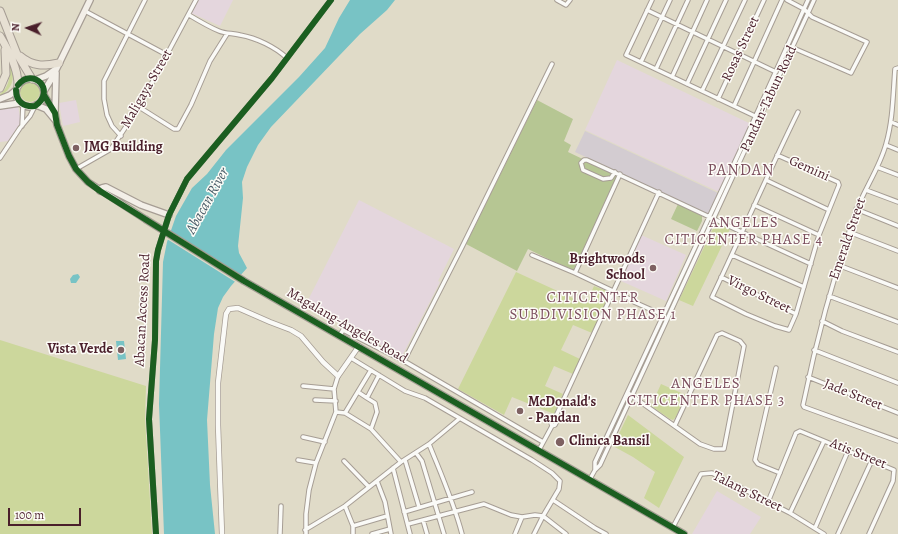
<!DOCTYPE html>
<style>
body{margin:0}
#map{position:relative;width:898px;height:534px;overflow:hidden;background:#e0dbc8;font-family:Alegreya,serif}
canvas{display:block}
.north{position:absolute;left:8px;top:8px;width:40px;height:40px;-webkit-text-stroke:3px #fdfcf7;paint-order:stroke;rotate:273deg;font-size:11px;font-weight:700;line-height:16px;text-align:center;color:#4a1f2b}
.north::after{content:'';display:block;margin:auto;width:14px;height:18px;background:#4a1f2b;clip-path:polygon(50% 0,100% 100%,50% 72%,0 100%)}
.scale{position:absolute;left:8px;top:508px;width:73px;height:18px;box-sizing:border-box;border:2px solid #4a1f2b;border-top:0;padding-left:5px;font-size:12px;line-height:14px;white-space:nowrap;color:#4a1f2b;-webkit-text-stroke:3px #fdfcf7;paint-order:stroke}
</style>
<div id="map">
<canvas width="898" height="534"></canvas>
<div class="north">N</div>
<div class="scale">100 m</div>
</div>
<script>
const g = document.querySelector('canvas').getContext('2d');
g.lineJoin = 'round';
function paint(path, color) { g.fillStyle = color; g.fill(path, 'evenodd'); }
function strokePath(path, color, width, dash) { g.strokeStyle = color; g.lineWidth = width; g.lineCap = dash ? 'butt' : 'round'; g.setLineDash(dash || []); g.stroke(path); }
function write(font, color, halo, rows, align = 'center') {
  g.font = font + ' Alegreya,serif'; g.lineWidth = 3; g.setLineDash([]); g.textBaseline = 'middle'; g.strokeStyle = halo; g.fillStyle = color; for (const [text, x, y, turn = 0] of rows) {
    g.save(); g.translate(x, y); g.rotate((+turn || 0) * Math.PI / 180); g.textAlign = isNaN(turn) ? turn : align; if (halo) g.strokeText(text, 0, 0); g.fillText(text, 0, 0); g.restore();
  }
}
paint(new Path2D(`
 M198,0H233L220,26L191,13Z
 M617,60L751,124L719,192L585,130Z
 M76,100L80,122L63,126L59,103Z
 M18,106L21,122L8,141L0,142V108L7,107Z
 M359,200L454,249L438,281L440,282L402,356L305,306Z
 M641,235L686,255L666,301L621,281Z
 M717,491L761,517L750,534H692Z`), '#e4d6dd');
paint(new Path2D(`
 M585,131L718,193L708,214L575,152Z`), '#d3ccd1');
paint(new Path2D(`
 M9,67H11C16,79 11,90 0,96V94C9,87 10,78 9,67Z
 M20 92a10 10 0 1 1 20 0a10 10 0 1 1-20 0Z
 M716,222L730,229L693,306L679,300Z
 M516,272L586,304L594,286L607,291L610,294L592,333L573,325L561,350L580,359L573,374L554,366L545,386L563,394L554,414L512,397L504,415L458,389Z
 M0,340L146,386L145,419L152,534H0Z
 M661,384L686,395L676,417L673,420L670,419L651,406Z
 M628,415L684,457L659,508L644,498L655,472L633,457L613,446Z`), '#ccd79c');
paint(new Path2D(`
 M537,100L573,119L564,141L571,145L568,152L618,176L573,271L528,249L517,271L466,244Z
 M678,204L702,216V221L697,231L671,219Z`), '#b6c693');
paint(new Path2D(`
 M350,0H395L387,10L360,34L271,127L258,145L247,167L242,182L243,198L238,246L239,253L247,268L231,286L223,297L218,308L214,334L207,420L210,485L215,534H164L159,404L163,262L167,242L176,216L192,188L207,174L226,150L299,77L325,48L339,18Z
 M78,274L80,277L76,283H71L70,279L73,275Z
 M116,341H124L126,359L118,360Z`), '#78c3c5');
paint(new Path2D(`
 M169,230L242,276L237,283L167,239Z`), '#e0dbc8');
const minor = new Path2D(`
 M557,0L566,5L570,0
 M652,0L626,55L757,117
 M787,0L804,9L812,17L867,42L851,73L791,47
 M647,10L776,72
 M85,11L167,55
 M189,15C199,21 209,27 219,31C226,34 233,33 240,35C257,38 275,47 287,58
 M641,62L670,0
 M898,68L895,69C893,94 893,120 886,144C879,170 862,192 854,217C833,278 816,341 803,405L804,407L898,441
 M656,69L688,0
 M672,77L707,0
 M687,84L726,0
 M702,91L745,0
 M718,99L764,0
 M734,106L782,0
 M139,107L174,129H178L191,105L210,61L227,34
 M891,122L898,125
 M22,126L23,105
 M121,136L112,126L107,115L104,99V81L145,0
 M886,145L898,150
 M777,155L838,182L839,185L819,235L796,314L789,330L775,326L746,314L712,297C741,236 768,173 798,112
 M0,158L20,128L30,116L35,106
 M877,167L898,175
 M76,169L111,149L139,107L196,0
 M615,172L611,178L603,179L583,170L581,163L584,160H587C662,194 736,230 811,264
 M766,180L829,210
 M866,190L898,202
 M754,205L819,235
 M856,209L898,226
 M849,232L898,251
 M532,255L575,273L632,300
 M732,255L804,287
 M838,265L898,288
 M575,273L620,174
 M721,277L796,314
 M829,296L898,322
 M634,302L663,315
 M822,321L842,331L898,352
 M340,335L343,330L404,361L543,442
 M814,350L898,383
 M351,358L405,391L425,398L532,460L552,473L560,481L559,489L543,516L535,515L522,517L511,515L484,504L408,524
 M404,361L462,247L552,64
 M776,368L755,460L758,464L780,473
 M379,375L367,398L375,403L377,412L371,429L401,462
 M808,377L898,413
 M303,386L334,389
 M358,392L367,398
 M628,393L700,444L714,449H724L744,346L740,341L722,333L717,335L675,425
 M315,400L336,401
 M336,412L345,413L371,429
 M345,413L371,370
 M552,426L555,425L558,419L556,416
 M303,437L325,442
 M429,444C441,474 454,503 462,534
 M539,450L552,426L551,423L553,417L556,416L659,192
 M416,453L422,461L444,534
 M298,460L316,463
 M405,460L419,507
 M344,461L369,487
 M393,468L410,534
 M595,470V462L739,153L808,0
 M590,479L595,470L600,465L814,0
 M377,481L385,502L391,534
 M553,500L595,528L606,534
 M768,502L796,433L800,431L894,470L893,481L869,534
 M345,506L353,526V534
 M404,512L472,492
 M790,513L824,441
 M423,520L427,534
 M353,526L387,516
 M673,527L701,474L712,473L790,513L824,534
 M815,528L848,451
 M305,530L345,506L401,462L429,444L459,419
 M280,534L281,506
 M306,534V514L309,490L316,463L336,412L334,389L338,376
 M372,534L390,529
 M515,534L522,517
 M534,534L543,516L566,534
 M838,534L872,460`);
const tertiary = new Path2D(`
 M156,534L149,419L155,340L156,261L158,250L169,215L187,179L272,78L331,0
 M222,534L218,425V383L226,314L229,309L238,308L270,322L291,330L301,336L323,362L338,376L359,346`);
const secondary = new Path2D(`
 M16 93a14 14 0 1 1 28 0a14 14 0 1 1-28 0Z
 M35,80L46,76L56,69
 M44,91L52,78L90,0
 M44,95L55,113L57,125L69,156L76,169L88,182L145,219
 M0,99L10,95L16,90
 M36,105L46,109L56,121
 M0,106L20,103
 M55,112L56,73
 M100,191L102,188L106,187L141,205L169,215
 M244,281L684,534`);
const motorway = new Path2D(`
 M0,11L17,54L32,79
 M0,36C9,51 18,68 18,85
 M20,56C33,67 44,66 59,63
 M0,88L6,74L5,50`);
strokePath(minor, '#a69d94', 5.5);
strokePath(tertiary, '#a69d94', 6);
strokePath(secondary, '#a69d94', 8);
strokePath(motorway, '#a69d94', 9);
strokePath(minor, '#fafaf7', 3.5);
strokePath(tertiary, '#fafaf7', 4.5);
strokePath(secondary, '#f3efe8', 5.5);
strokePath(motorway, '#e7e0d3', 7);
const secondaryBridge = new Path2D(`
 M145,219L244,281`);
strokePath(secondaryBridge, '#a69d94', 8, []);
strokePath(secondaryBridge, '#f3efe8', 5.5);
strokePath(new Path2D(`
 M16,90C16,102 24,107 35,106C57,91 33,66 18,85
 M44,95L55,113L57,125L69,156L76,169L88,182L100,191L244,281L684,534
 M156,534L149,419L155,340L156,261L158,250L169,215L187,179L272,78L331,0`), '#1b5e20', 6);
for (const [x, y, r, color] of [
 [76,148,4,"#7e6162"],
 [653,268,4,"#7e6162"],
 [121,350,4,"#7e6162"],
 [520,411,4,"#7e6162"],
 [560,442,5,"#7e6162"]
]) { const dot = new Path2D(); dot.arc(x, y, r, 0, 2 * Math.PI); g.fillStyle = color; g.fill(dot); strokePath(dot, '#fdfcf7', 1.5); }
write('14px', '#4a1f2b', '#fdfcf7', [
 ["Rosas Street",741,49,-65],
 ["Maligaya Street",147,89,-60],
 ["Pandan-Tabun Road",769,99,-65],
 ["Gemini",809,169,24],
 ["Emerald Street",848,239,-71],
 ["Virgo Street",759,295,26],
 ["Abacan Access Road",143,310,-87],
 ["Magalang-Angeles Road",347,326,30],
 ["Jade Street",853,395,22],
 ["Atis Street",858,454,22],
 ["Talang Street",747,492,26]
]);
write('bold 14px', '#4a1f2b', '#fdfcf7', [
 ["JMG Building",84,148],
 ["Brightwoods",645,260,"right"],
 ["School",645,276,"right"],
 ["Vista Verde",113,350,"right"],
 ["McDonald's",528,403],
 ["- Pandan",528,419],
 ["Clinica Bansil",569,442]
], 'left');
write('italic 15px', '#4a5d68', '#fdfcf7', [
 ["Abacan River",208,201,-61]
]);
g.letterSpacing = '1px';
write('15px', '#7b4e5d', '#fdfcf7', [
 ["ANGELES",744,223],
 ["CITICENTER PHASE 4",744,240],
 ["CITICENTER",593,298],
 ["SUBDIVISION PHASE 1",593,315],
 ["ANGELES",706,384],
 ["CITICENTER PHASE 3",706,401]
]);
g.letterSpacing = '0px';
g.letterSpacing = '1px';
write('16px', '#7b4e5d', '#fdfcf7', [
 ["PANDAN",741,171]
]);
g.letterSpacing = '0px';
</script>
